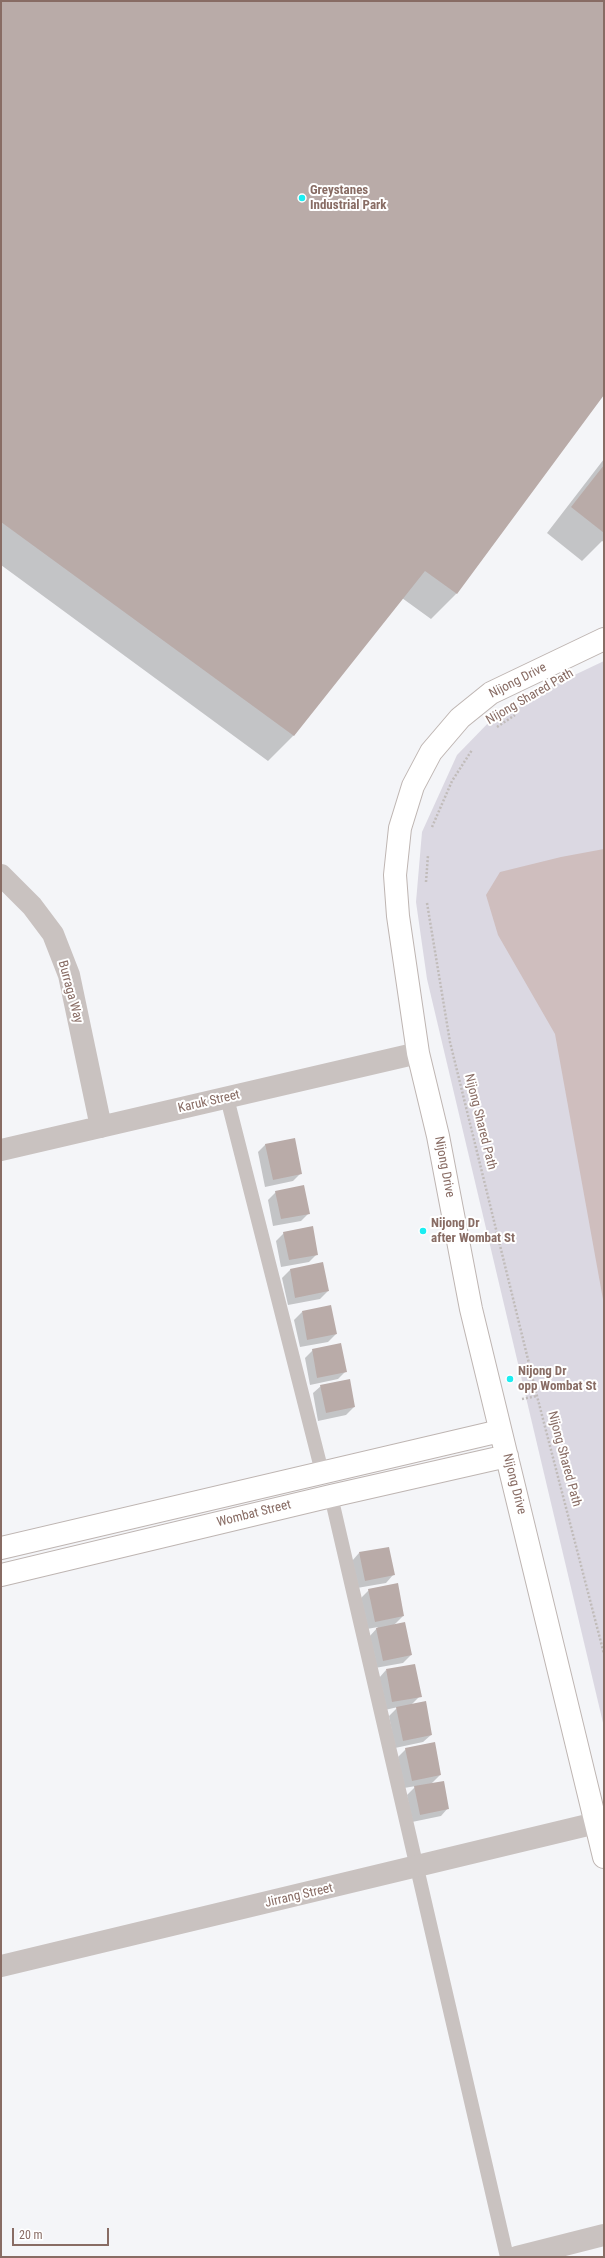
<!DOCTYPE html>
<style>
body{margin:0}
#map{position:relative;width:605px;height:2258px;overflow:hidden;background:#f4f5f8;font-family:"Roboto Condensed",sans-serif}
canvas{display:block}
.frame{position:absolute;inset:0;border:2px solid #886c64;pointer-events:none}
.scale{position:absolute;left:12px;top:2228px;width:97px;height:18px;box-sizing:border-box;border:2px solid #886c64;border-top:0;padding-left:5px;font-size:12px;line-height:14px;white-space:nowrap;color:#886c64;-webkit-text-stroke:3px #fff;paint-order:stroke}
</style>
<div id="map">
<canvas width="605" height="2258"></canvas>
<div class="frame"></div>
<div class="scale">20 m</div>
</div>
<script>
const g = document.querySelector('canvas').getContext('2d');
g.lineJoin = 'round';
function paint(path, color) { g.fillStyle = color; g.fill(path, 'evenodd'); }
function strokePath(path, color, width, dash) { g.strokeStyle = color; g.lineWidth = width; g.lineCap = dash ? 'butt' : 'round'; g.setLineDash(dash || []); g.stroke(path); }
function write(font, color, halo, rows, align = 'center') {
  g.font = font + ' "Roboto Condensed",sans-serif'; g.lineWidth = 4; g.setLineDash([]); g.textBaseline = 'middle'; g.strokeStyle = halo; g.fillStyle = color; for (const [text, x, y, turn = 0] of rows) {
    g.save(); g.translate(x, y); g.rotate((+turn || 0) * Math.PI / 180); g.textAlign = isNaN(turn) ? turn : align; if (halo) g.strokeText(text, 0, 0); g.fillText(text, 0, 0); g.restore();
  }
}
paint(new Path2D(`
 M604,661V1727L427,979L416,902L422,832L457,755L494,717L545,689Z`), '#dbd8e2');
paint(new Path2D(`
 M604,849V1305L555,1034L498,935L486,895L500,872L561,857Z`), '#cfbebe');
paint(new Path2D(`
 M1,1H604V393L456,594L431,619L402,598L293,736L268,761L1,565Z
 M604,459V542L602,541L582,561L547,533Z
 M266,1144L301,1173L293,1181L265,1187L258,1152Z
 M276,1192L309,1213L301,1221L273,1226L268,1200Z
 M284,1233L317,1254L309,1262L281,1267L276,1241Z
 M322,1263L328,1291L320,1299L288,1305L282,1278L290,1270Z
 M302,1312L336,1334L328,1342L300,1347L294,1320Z
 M313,1350L346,1371L338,1379L310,1385L305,1358Z
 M321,1386L354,1407L346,1415L318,1421L313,1393Z
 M359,1553L393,1575L386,1583L357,1588L352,1561Z
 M369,1590L403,1616L394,1625L411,1655L403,1663L375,1668L369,1637L378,1627L367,1629L361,1598Z
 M386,1670L420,1696L411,1705L431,1735L423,1742L395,1748L389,1716L398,1707L385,1710L379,1678Z
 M406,1749L440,1775L431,1784L448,1808L441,1816L412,1822L407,1795L416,1786L404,1788L398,1757Z`), '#0003');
paint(new Path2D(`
 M1,1H604V395L457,594L425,571L294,736L1,522Z
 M604,465V533L571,507Z
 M295,1138L302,1174L273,1180L265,1144Z
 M304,1185L310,1214L281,1219L275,1191Z
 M313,1226L318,1255L289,1260L283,1232Z
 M323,1262L329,1291L295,1298L290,1269Z
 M331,1305L337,1334L307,1340L302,1311Z
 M341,1343L347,1372L317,1378L312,1349Z
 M350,1379L355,1407L326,1413L320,1385Z
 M389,1547L395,1575L365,1581L359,1552Z
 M398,1583L404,1616L375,1622L368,1589Z
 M405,1622L412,1655L383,1661L376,1628Z
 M415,1664L422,1697L392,1702L386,1669Z
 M426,1701L432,1735L403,1741L396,1707Z
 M435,1742L441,1775L412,1781L405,1748Z
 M444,1781L449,1809L420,1815L414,1786Z`), '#b9aba8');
const secondary = new Path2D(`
 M604,639L491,693L460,718L431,752L413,786L400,828L395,875L398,916L418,1053L438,1136L471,1309L604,1857
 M1,1548L500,1431
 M1,1575L331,1496L507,1456`);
strokePath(secondary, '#beb5b2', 24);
strokePath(new Path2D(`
 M497,727L515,715
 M432,827L452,781L472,750
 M426,882L428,855
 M427,903L450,1042L537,1396L604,1654
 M522,1399L537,1396`), '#c1bcba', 2.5, [2, 2]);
strokePath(new Path2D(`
 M227,1098L322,1472
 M331,1496L507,2257`), '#c9c2c0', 14);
strokePath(new Path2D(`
 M1,875L32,906L53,934L69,975L101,1127
 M1,1150L418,1053
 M1,1966L596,1823
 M517,2257L604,2235`), '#c9c2c0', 22);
strokePath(secondary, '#fff', 22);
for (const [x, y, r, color] of [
 [302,198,4,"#1aeef2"],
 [423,1231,4,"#1aeef2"],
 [510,1379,4,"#1aeef2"]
]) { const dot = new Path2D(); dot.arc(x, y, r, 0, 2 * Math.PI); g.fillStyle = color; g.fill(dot); strokePath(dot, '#fff', 1.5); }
write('bold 13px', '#886c64', '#fff', [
 ["Greystanes",310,191],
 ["Industrial Park",310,206],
 ["Nijong Dr",431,1224],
 ["after Wombat St",431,1239],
 ["Nijong Dr",518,1372],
 ["opp Wombat St",518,1387]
], 'left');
write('13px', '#886c64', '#fff', [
 ["Nijong Drive",518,681,-27],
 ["Nijong Shared Path",530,697,-30],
 ["Burraga Way",70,992,75],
 ["Karuk Street",209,1102,-13],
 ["Nijong Shared Path",480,1122,76],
 ["Nijong Drive",444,1167,79],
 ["Nijong Shared Path",564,1459,75],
 ["Nijong Drive",514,1484,76],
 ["Wombat Street",254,1514,-14],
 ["Jirrang Street",299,1896,-13]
]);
</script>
